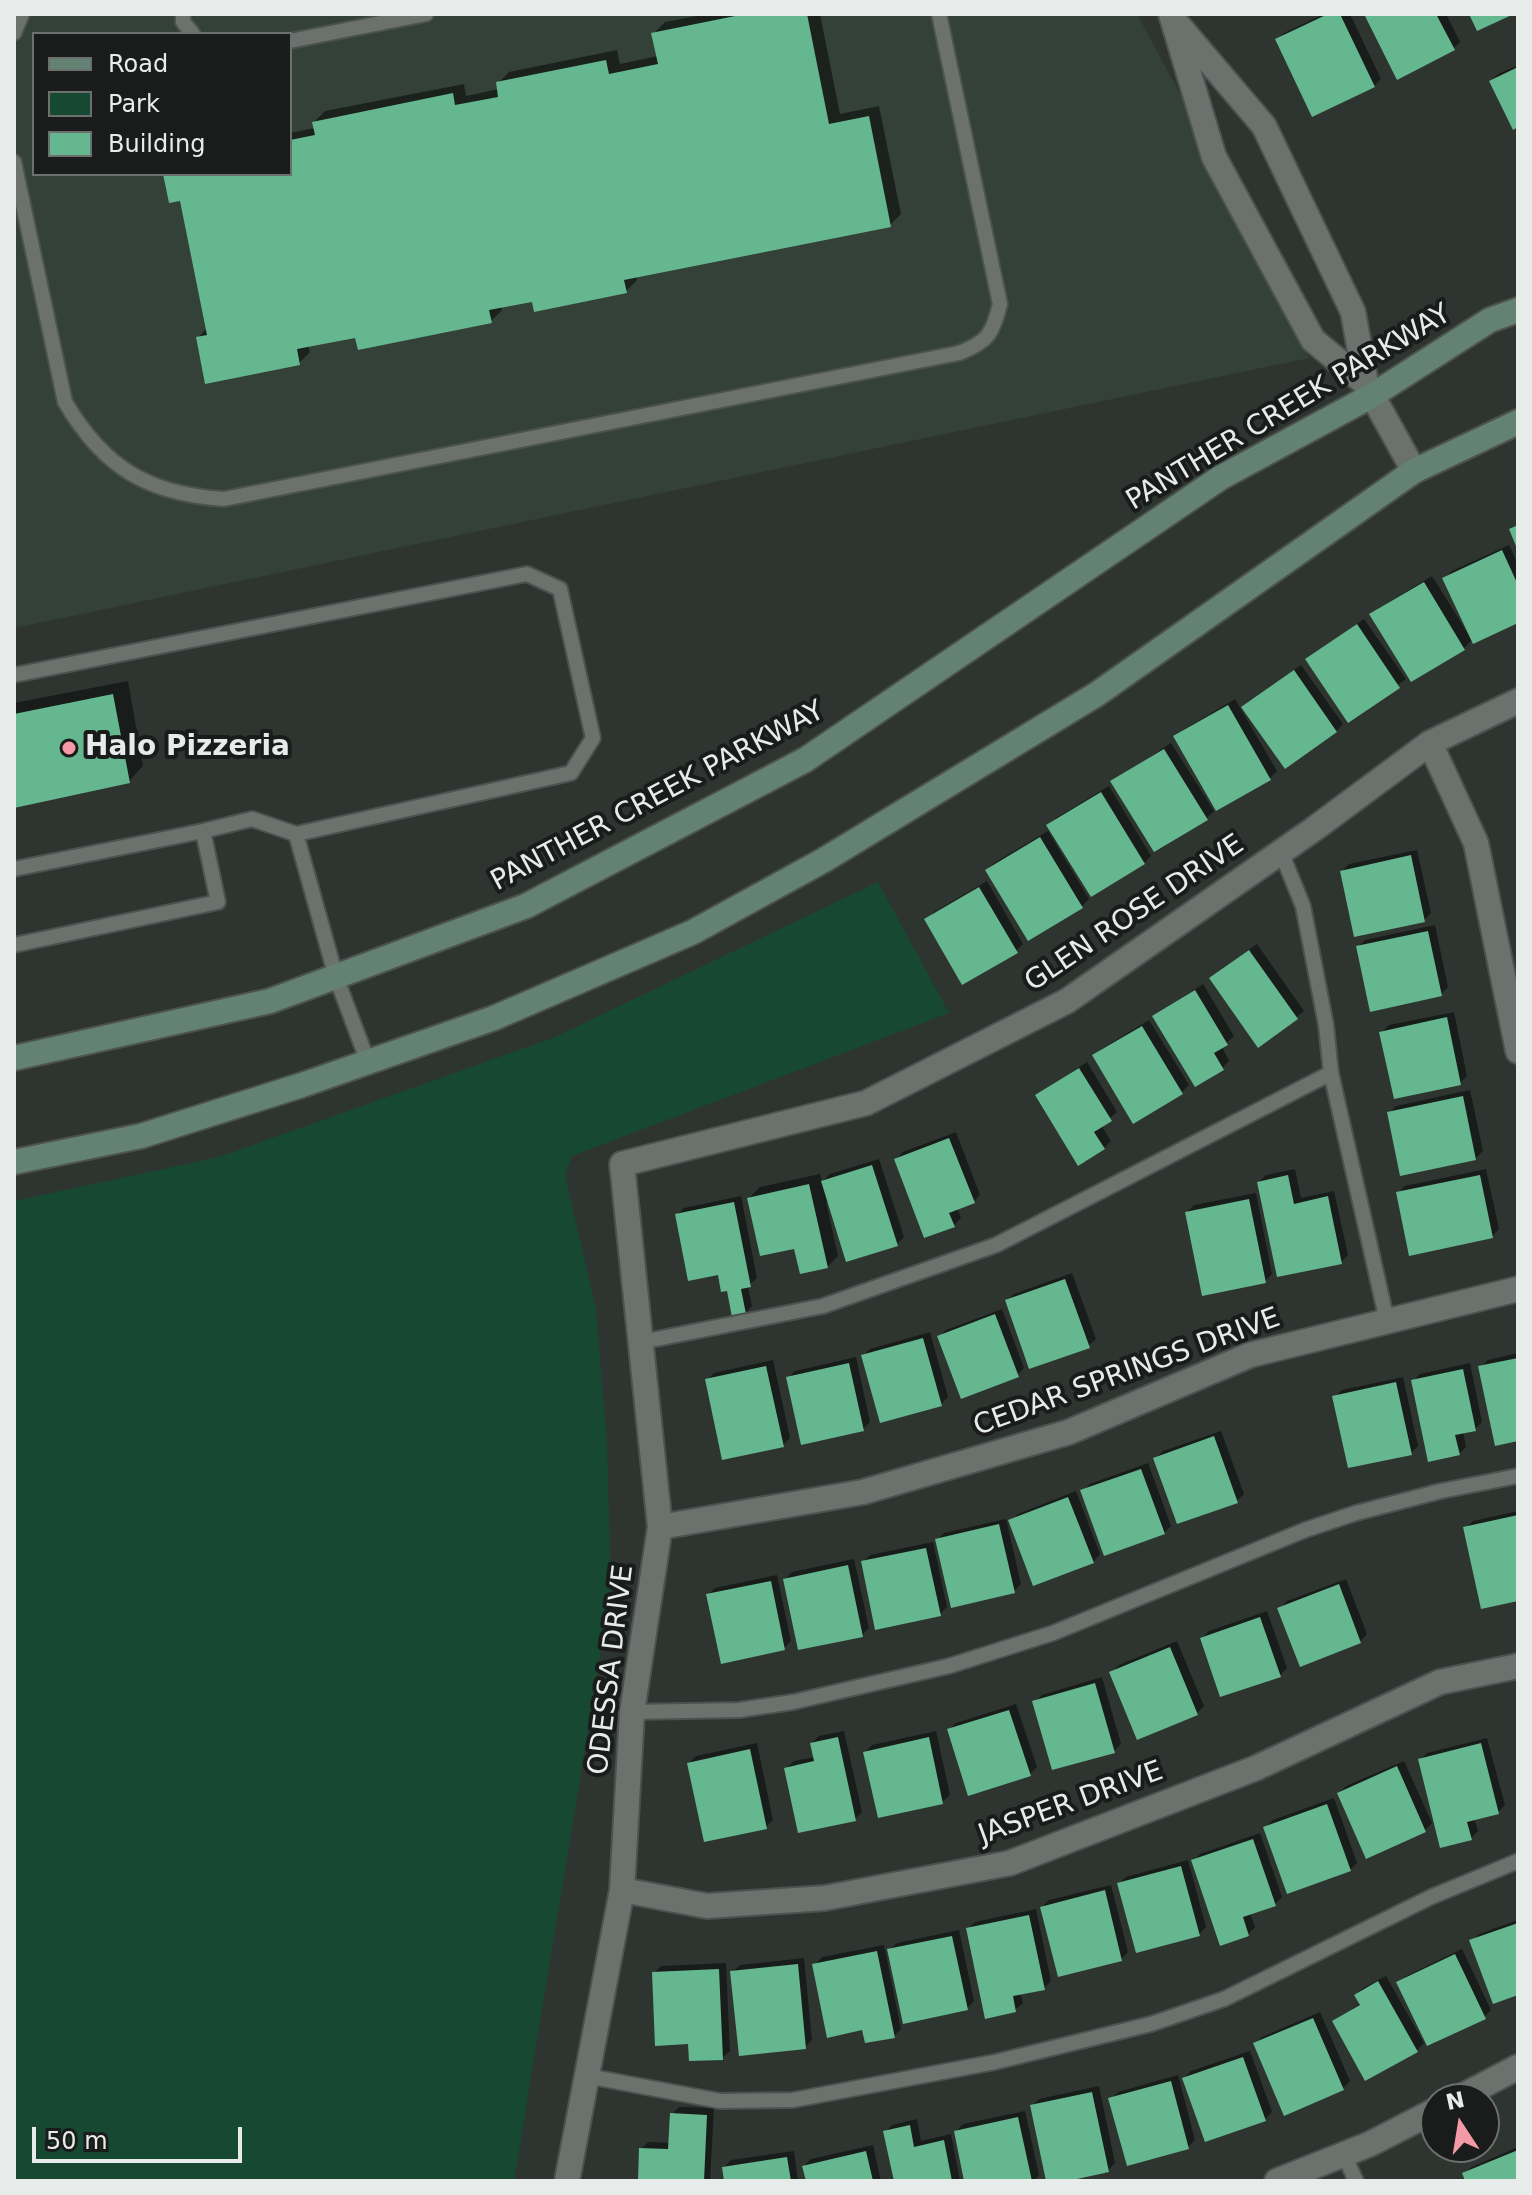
<!DOCTYPE html>
<style>
body{margin:0}
#map{position:relative;width:1532px;height:2195px;overflow:hidden;background:#2e3531;font-family:"DejaVu Sans",sans-serif}
canvas{display:block}
.frame{position:absolute;inset:0;border:16px solid #e7ebe9;pointer-events:none}
.legend{position:absolute;left:32px;top:32px;width:260px;height:144px;box-sizing:border-box;background:#191c1a;border:2px solid #6b6f6d;margin:0;padding:10px 14px;list-style:none;font-size:24px;color:#e7ebe9}
.legend li{display:flex;align-items:center;gap:16px;height:40px}
.legend b{width:40px;border:2px solid #6b6f6d}
.north{position:absolute;left:1420px;top:2083px;width:80px;height:80px;box-sizing:border-box;background:#191c1a;border:2px solid #6b6f6d;border-radius:50%;rotate:348deg;font-size:22px;font-weight:700;line-height:32px;text-align:center;color:#e7ebe9}
.north::after{content:'';display:block;margin:auto;width:28px;height:36px;background:#f49aa6;clip-path:polygon(50% 0,100% 100%,50% 72%,0 100%)}
.scale{position:absolute;left:32px;top:2127px;width:210px;height:36px;box-sizing:border-box;border:4px solid #e7ebe9;border-top:0;padding-left:10px;font-size:24px;line-height:28px;white-space:nowrap;color:#e7ebe9;-webkit-text-stroke:6px #191c1a;paint-order:stroke}
</style>
<div id="map">
<canvas width="1532" height="2195"></canvas>
<div class="frame"></div>
<ul class="legend">
<li><b style="height:10px;background:#648273"></b>Road</li>
<li><b style="height:22px;background:#174832"></b>Park</li>
<li><b style="height:22px;background:#65b78f"></b>Building</li>
</ul>
<div class="north">N</div>
<div class="scale">50 m</div>
</div>
<script>
const g = document.querySelector('canvas').getContext('2d');
g.lineJoin = 'round';
function paint(path, color) { g.fillStyle = color; g.fill(path, 'evenodd'); }
function strokePath(path, color, width, dash) { g.strokeStyle = color; g.lineWidth = width; g.lineCap = dash ? 'butt' : 'round'; g.setLineDash(dash || []); g.stroke(path); }
function write(font, color, halo, rows, align = 'center') {
  g.font = font + ' "DejaVu Sans",sans-serif'; g.lineWidth = 8; g.setLineDash([]); g.textBaseline = 'middle'; g.strokeStyle = halo; g.fillStyle = color; for (const [text, x, y, turn = 0] of rows) {
    g.save(); g.translate(x, y); g.rotate((+turn || 0) * Math.PI / 180); g.textAlign = isNaN(turn) ? turn : align; if (halo) g.strokeText(text, 0, 0); g.fillText(text, 0, 0); g.restore();
  }
}
paint(new Path2D(`
 M14,14H1137L1192,116L1202,163L1309,358L14,628ZM34,34H290V174H34Z`), '#344139');
paint(new Path2D(`
 M878,882L949,1013L572,1156L565,1175L596,1309L607,1442L611,1590L514,2181H14V1201L219,1157L555,1037Z`), '#174832');
paint(new Path2D(`
 M707,14H820L840,114L879,106L901,214L890,225L636,276L637,280L626,291L533,299L501,306L502,310L491,321L357,335L308,345L310,352L299,363L198,338L207,328L181,199L165,174H290V133L315,128L314,122L325,111L464,84L466,96L499,89L498,83L509,72L617,50L620,64L658,56L654,33L665,22Z
 M1324,14H1350L1381,79L1374,86L1277,40L1284,33Z
 M1366,14H1446L1460,42L1453,49Z
 M1518,65V125L1491,81L1498,74Z
 M1509,545L1518,564V621L1445,578L1452,571Z
 M1432,576L1472,640L1464,648L1411,680L1372,615L1379,608Z
 M1364,619L1406,679L1349,720L1307,659Z
 M1301,665L1343,724L1336,731L1244,707Z
 M128,681L143,766L129,781L14,805V703Z
 M1235,699L1277,771L1270,778L1176,737L1183,730Z
 M1171,743L1214,811L1207,818L1113,782Z
 M1109,786L1151,856L1144,863L1049,825L1056,818Z
 M1048,831L1089,899L1082,906L987,870L994,863Z
 M1417,850L1431,913L1424,920L1342,871L1349,864Z
 M987,881L1023,944L1016,951L927,919L934,912Z
 M1435,925L1448,987L1441,994L1358,947L1365,940Z
 M1257,944L1304,1011L1259,1045L1218,972Z
 M1203,984L1234,1036L1222,1047L1229,1061L1222,1068L1154,1016Z
 M1454,1012L1467,1076L1460,1083L1382,1032L1389,1025Z
 M1149,1020L1189,1085L1182,1092L1094,1056L1101,1049Z
 M1087,1062L1117,1112L1101,1125L1111,1141L1104,1148L1037,1095Z
 M1470,1090L1483,1151L1476,1158L1389,1113L1396,1106Z
 M956,1132L980,1195L973,1202L957,1208L961,1218L954,1225L896,1159L903,1152Z
 M879,1159L904,1237L897,1244L829,1201L826,1202L838,1256L827,1267L795,1246L749,1198L760,1187L820,1174L822,1182L830,1174Z
 M1295,1169L1301,1198L1334,1191L1348,1255L1341,1262L1259,1182L1266,1175Z
 M1486,1169L1499,1229L1492,1236L1398,1193L1405,1186Z
 M1256,1193L1272,1274L1265,1281L1187,1212L1194,1205Z
 M741,1196L757,1278L748,1286L752,1306L745,1313L677,1215L684,1208Z
 M1072,1273L1096,1339L1088,1346L1007,1301L1014,1294Z
 M1002,1309L1024,1368L1017,1375L939,1337L946,1330Z
 M930,1332L948,1397L941,1404L863,1356L870,1349Z
 M1518,1353V1439L1481,1367L1488,1360Z
 M856,1357L870,1422L863,1429L788,1378L795,1371Z
 M773,1360L790,1438L783,1445L707,1380L714,1373Z
 M1470,1363L1482,1422L1475,1429L1463,1431L1466,1447L1459,1454L1413,1381L1420,1374Z
 M1403,1377L1418,1446L1411,1453L1335,1397L1342,1390Z
 M1221,1431L1244,1494L1237,1501L1156,1458L1163,1451Z
 M1148,1463L1171,1526L1164,1533L1083,1491L1090,1484Z
 M1076,1491L1100,1554L1093,1562L1011,1521L1018,1514Z
 M1518,1511V1599L1466,1528L1473,1521Z
 M1006,1519L1021,1584L1014,1591L937,1540L944,1533Z
 M933,1542L947,1607L940,1614L863,1562L870,1555Z
 M854,1559L869,1628L862,1635L785,1580L792,1572Z
 M777,1575L791,1641L784,1648L708,1595L715,1588Z
 M1346,1579L1367,1634L1360,1642L1280,1608L1287,1601Z
 M1267,1611L1287,1668L1280,1675L1202,1638L1209,1631Z
 M1177,1641L1204,1706L1197,1713L1112,1672L1119,1665Z
 M1102,1677L1121,1744L1114,1751L1035,1702L1042,1695Z
 M1016,1704L1037,1767L1030,1774L949,1730L956,1723Z
 M844,1731L862,1812L855,1819L786,1768L794,1761L815,1757L812,1743L819,1736Z
 M936,1731L950,1795L942,1802L865,1752L872,1745Z
 M1487,1738L1505,1805L1498,1812L1474,1818L1478,1831L1471,1838L1420,1760L1427,1753Z
 M757,1743L773,1820L766,1827L689,1763L696,1756Z
 M1404,1761L1432,1823L1425,1830L1339,1793L1346,1786Z
 M1334,1798L1357,1863L1350,1870L1266,1827L1273,1820Z
 M1260,1833L1282,1897L1275,1904L1250,1913L1255,1927L1248,1934L1193,1861L1200,1854Z
 M1188,1860L1206,1927L1199,1934L1119,1884L1126,1877Z
 M1111,1885L1128,1952L1121,1959L1042,1907L1049,1900Z
 M1036,1909L1051,1981L1044,1988L1020,1993L1023,2003L1015,2010L968,1929L975,1922Z
 M1518,1920V1993L1472,1941L1479,1934Z
 M959,1930L974,2001L967,2008L889,1950L897,1943Z
 M884,1945L901,2029L894,2036L864,2028L815,1965L822,1957Z
 M1462,1949L1491,2010L1484,2017L1399,1983L1406,1976Z
 M804,1958L812,2040L805,2047L732,1972L740,1965Z
 M726,1963L730,2051L722,2058L654,1973L661,1966Z
 M1386,1976L1424,2043L1417,2050L1334,2022L1361,2003L1356,1995L1363,1988Z
 M1320,2012L1350,2081L1343,2088L1255,2044L1262,2037Z
 M1250,2051L1272,2112L1265,2119L1184,2078L1191,2071Z
 M1178,2075L1195,2140L1188,2147L1111,2099L1118,2092Z
 M1099,2086L1115,2163L1108,2170L1048,2181L1032,2106L1039,2099Z
 M679,2107L714,2108L710,2181H640L641,2149L648,2142L671,2143L672,2114Z
 M1025,2111L1039,2175L1033,2181H967L956,2131L963,2124Z
 M917,2119L921,2141L951,2134L960,2181H896L885,2132L892,2125Z
 M873,2145L881,2181H808L804,2166L811,2159Z
 M1518,2147V2181H1467L1464,2174L1472,2167Z
 M794,2151L798,2181H726L724,2167L731,2160Z`), '#0007');
paint(new Path2D(`
 M745,14H807L829,124L869,116L891,227L624,280L627,293L534,312L532,302L489,310L492,323L358,350L355,338L297,349L300,365L205,384L196,337L207,335L180,201L169,203L163,174H290V140L315,135L312,122L453,93L455,105L498,97L496,82L606,60L609,74L658,64L651,33Z
 M1328,14H1340L1375,87L1312,117L1275,39Z
 M1364,14H1436L1455,50L1397,80Z
 M1469,14H1514L1477,31Z
 M1518,67V127L1513,130L1489,81Z
 M1518,525V551L1509,529Z
 M1502,550L1518,585V623L1473,644L1442,578Z
 M1424,582L1465,650L1411,682L1369,614Z
 M1357,624L1400,688L1348,723L1305,659Z
 M1294,670L1337,732L1285,769L1241,707Z
 M113,694L130,783L14,808V714Z
 M1228,705L1271,780L1216,811L1173,736Z
 M1164,749L1208,820L1154,852L1110,781Z
 M1101,792L1145,864L1091,897L1046,825Z
 M1040,837L1083,908L1028,941L985,870Z
 M1411,855L1425,922L1354,937L1340,871Z
 M979,887L1018,953L962,985L924,919Z
 M1428,931L1442,996L1370,1012L1356,946Z
 M1249,950L1298,1019L1258,1048L1209,978Z
 M1195,990L1228,1045L1214,1053L1224,1070L1195,1087L1152,1016Z
 M1447,1017L1461,1085L1394,1099L1379,1032Z
 M1142,1026L1183,1094L1133,1124L1092,1055Z
 M1079,1068L1112,1121L1094,1132L1105,1149L1078,1166L1035,1095Z
 M1463,1096L1476,1160L1400,1176L1387,1112Z
 M949,1138L975,1203L949,1213L955,1227L924,1238L894,1159Z
 M872,1165L898,1246L846,1262L821,1181Z
 M1288,1175L1294,1204L1328,1196L1342,1264L1277,1277L1257,1182Z
 M1480,1175L1493,1238L1409,1256L1396,1192Z
 M809,1184L828,1268L800,1274L794,1249L760,1256L747,1198Z
 M1249,1199L1266,1283L1202,1296L1185,1212Z
 M734,1202L751,1287L741,1289L746,1314L732,1317L727,1291L721,1292L718,1275L688,1281L675,1214Z
 M1065,1279L1090,1348L1029,1369L1005,1300Z
 M995,1314L1019,1377L961,1399L937,1336Z
 M923,1338L942,1406L880,1423L861,1355Z
 M1518,1358V1441L1495,1446L1478,1366Z
 M849,1363L864,1431L801,1445L786,1377Z
 M766,1366L784,1447L722,1460L705,1379Z
 M1463,1369L1476,1431L1455,1435L1460,1455L1428,1462L1411,1380Z
 M1396,1382L1412,1455L1348,1468L1332,1396Z
 M1214,1436L1238,1503L1177,1524L1153,1458Z
 M1141,1469L1165,1534L1104,1556L1080,1490Z
 M1068,1497L1094,1563L1033,1586L1008,1520Z
 M1518,1515V1601L1481,1609L1463,1527Z
 M999,1524L1015,1593L951,1608L935,1539Z
 M926,1548L941,1616L875,1630L861,1561Z
 M848,1565L863,1637L798,1650L783,1579Z
 M771,1581L785,1650L721,1664L706,1594Z
 M1339,1584L1361,1643L1300,1667L1277,1608Z
 M1260,1617L1281,1677L1220,1697L1200,1638Z
 M1170,1647L1198,1715L1137,1740L1109,1672Z
 M1095,1683L1115,1753L1052,1770L1032,1701Z
 M1009,1710L1031,1776L968,1796L947,1729Z
 M838,1737L856,1821L798,1833L784,1768L814,1761L810,1743Z
 M929,1737L943,1804L878,1818L863,1752Z
 M1481,1743L1499,1814L1467,1822L1472,1840L1440,1848L1418,1759Z
 M750,1749L767,1829L704,1842L687,1763Z
 M1397,1766L1426,1832L1366,1859L1337,1793Z
 M1327,1804L1351,1871L1287,1894L1263,1827Z
 M1253,1839L1276,1906L1243,1917L1249,1936L1220,1946L1191,1860Z
 M1181,1866L1200,1936L1136,1953L1117,1883Z
 M1105,1890L1122,1961L1058,1977L1040,1907Z
 M1029,1915L1045,1990L1013,1996L1016,2012L985,2019L966,1928Z
 M1518,1923V1995L1493,2004L1469,1940Z
 M952,1936L968,2010L903,2024L887,1949Z
 M877,1951L895,2038L865,2043L862,2030L827,2038L812,1964Z
 M1455,1954L1486,2019L1427,2046L1396,1982Z
 M798,1964L806,2049L739,2056L730,1971Z
 M719,1969L723,2060L689,2061L688,2044L655,2046L652,1972Z
 M1378,1981L1418,2052L1365,2081L1332,2021L1360,2005L1354,1995Z
 M1313,2018L1344,2090L1284,2116L1253,2043Z
 M1243,2057L1266,2121L1205,2142L1182,2078Z
 M1171,2081L1189,2149L1127,2166L1108,2098Z
 M1092,2092L1109,2172L1068,2181H1046L1030,2105Z
 M670,2113L707,2115L704,2181H638L639,2148L668,2149Z
 M1018,2117L1032,2181H964L954,2131Z
 M910,2125L914,2147L944,2140L952,2181H894L883,2131Z
 M1518,2150V2181H1465L1462,2173Z
 M866,2151L873,2181H806L802,2166Z
 M787,2157L791,2181H724L722,2167Z`), '#65b78f');
const service = new Path2D(`
 M183,14V22L193,34
 M14,33L22,14
 M290,41L426,14
 M14,162L65,402C104,468 148,494 224,499L959,353C988,342 993,333 1000,304L939,14
 M14,675L527,574L560,589L593,738L571,773L296,834L336,977L368,1062
 M1281,852L1303,906L1326,1025L1331,1073L1387,1321
 M14,869L203,831
 M14,945L218,902L203,831L252,819L296,834
 M641,1342L823,1306L996,1245L1331,1073
 M632,1712L739,1710L793,1702L949,1666L1053,1633L1305,1530L1356,1513L1441,1491L1518,1476
 M587,2076L720,2101L793,2100L995,2062L1151,2024L1224,1999L1431,1897L1518,1861
 M1344,2155L1356,2181`);
const minor = new Path2D(`
 M1171,14L1214,157L1313,340L1366,384L1414,471
 M1179,26L1264,126L1353,312L1366,384
 M1430,743L1476,843L1518,1051
 M660,1527L863,1492L1069,1432L1250,1355L1518,1289
 M622,1890L707,1906L825,1898L1010,1863L1256,1768L1440,1682L1518,1666
 M1457,2099L1518,2067
 M567,2181L622,1890L632,1712L660,1527L622,1164L866,1103L1067,1001L1314,829L1430,743L1518,701
 M1277,2181L1370,2144L1436,2110`);
const secondary = new Path2D(`
 M14,1058L270,1001L526,906L805,760L1220,478L1373,395L1490,320L1518,310
 M14,1162L141,1136L302,1085L494,1018L693,932L824,860L1097,694L1414,471L1518,422`);
strokePath(service, '#4c524f', 18);
strokePath(minor, '#4c524f', 28);
strokePath(secondary, '#4c524f', 28);
strokePath(service, '#6b726e', 14);
strokePath(minor, '#6b726e', 24);
strokePath(secondary, '#648273', 24);
for (const [x, y, r, color] of [
 [69,748,8,"#f49aa6"]
]) { const dot = new Path2D(); dot.arc(x, y, r, 0, 2 * Math.PI); g.fillStyle = color; g.fill(dot); strokePath(dot, '#191c1a', 3); }
write('28px', '#e7ebe9', '#191c1a', [
 ["PANTHER CREEK PARKWAY",1289,408,-31],
 ["PANTHER CREEK PARKWAY",658,797,-28],
 ["GLEN ROSE DRIVE",1135,914,-34],
 ["CEDAR SPRINGS DRIVE",1127,1373,-20],
 ["ODESSA DRIVE",612,1670,-83],
 ["JASPER DRIVE",1071,1804,-20]
]);
write('bold 28px', '#e7ebe9', '#191c1a', [
 ["Halo Pizzeria",85,748]
], 'left');
</script>
